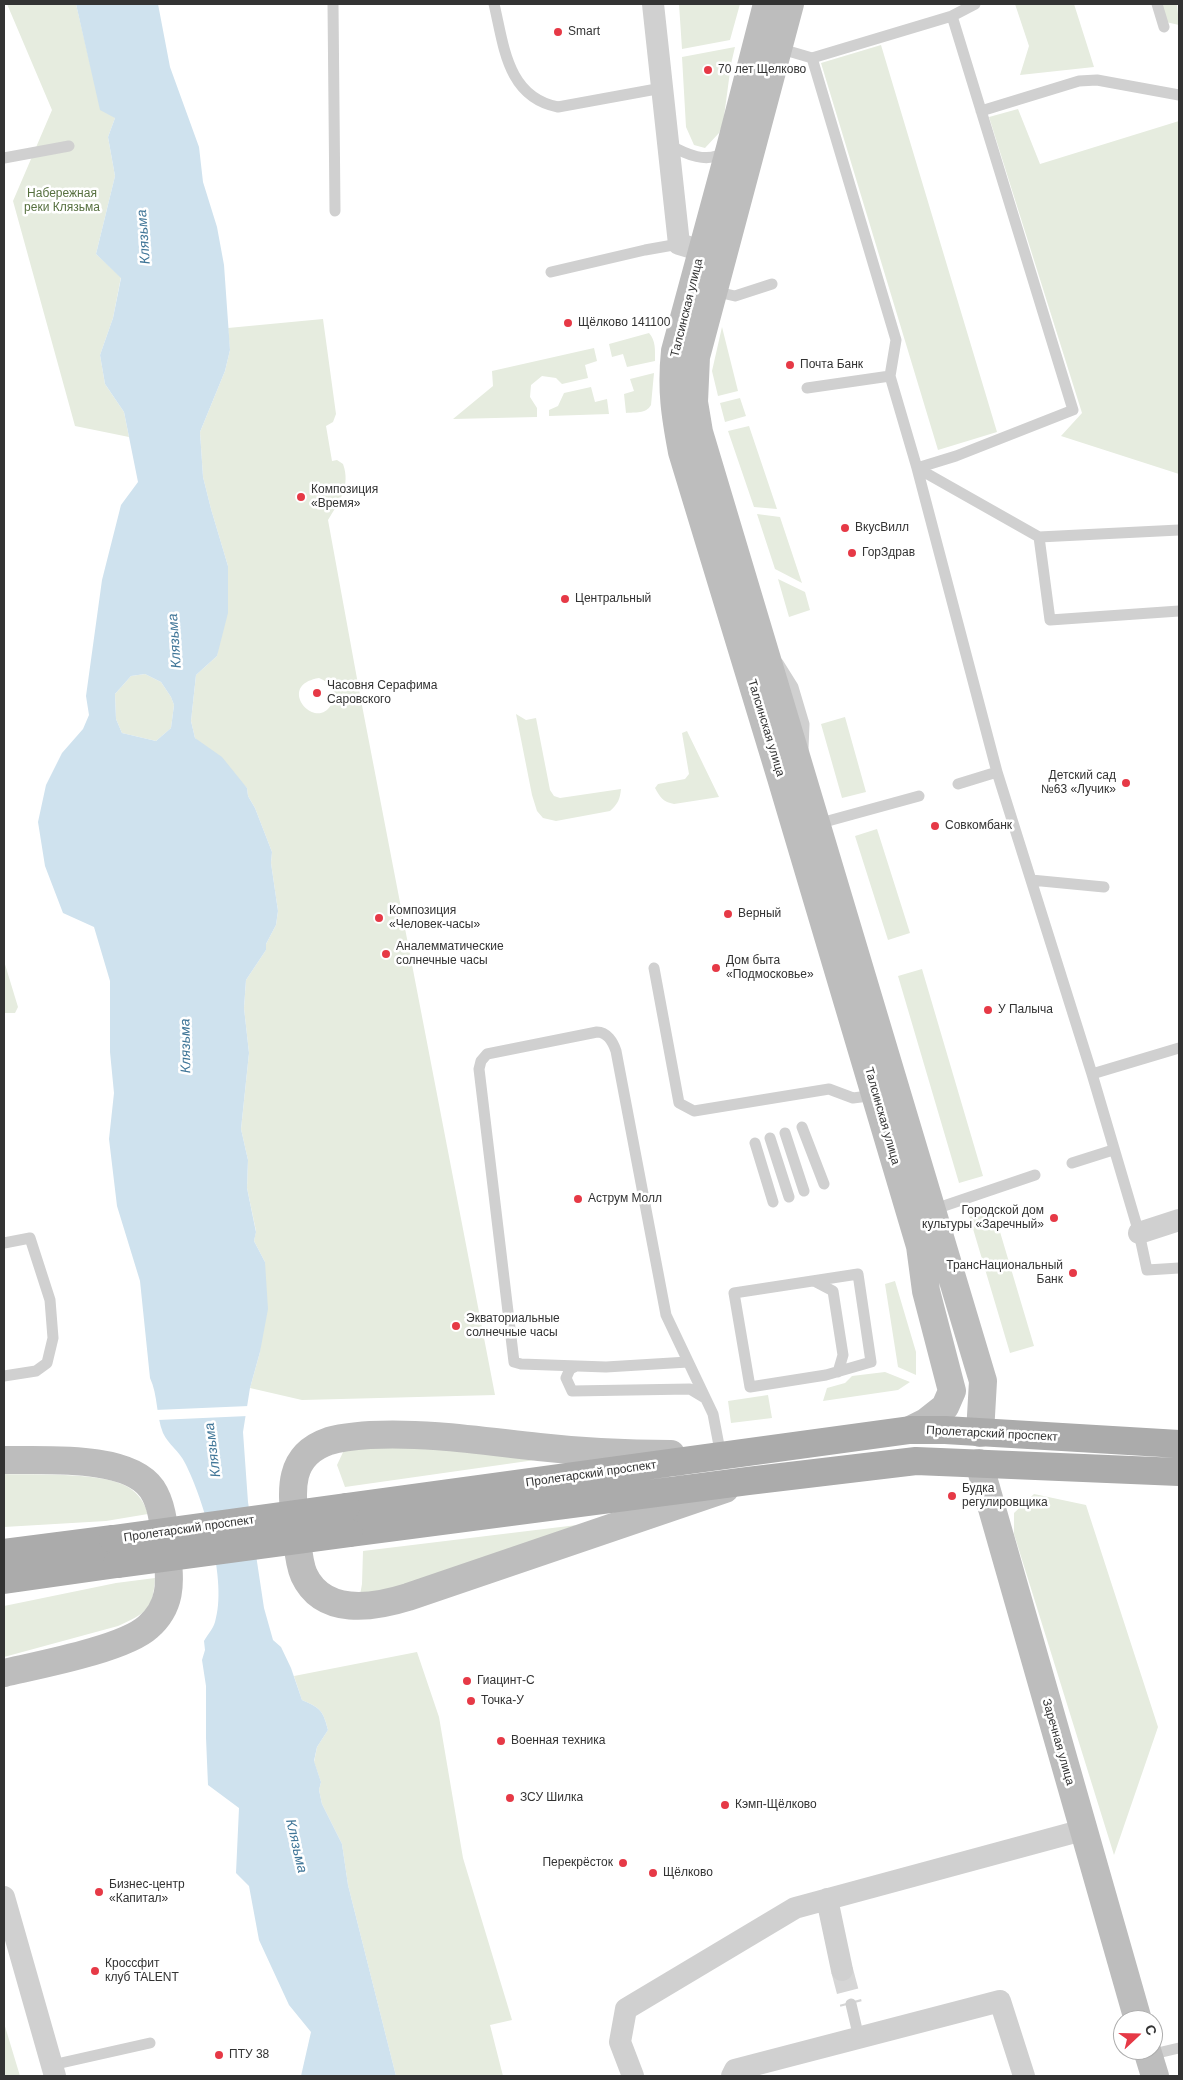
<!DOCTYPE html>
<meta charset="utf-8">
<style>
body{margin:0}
#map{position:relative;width:1183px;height:2080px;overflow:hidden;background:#fff;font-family:Arial,sans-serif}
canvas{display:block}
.frame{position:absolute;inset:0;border:5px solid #333;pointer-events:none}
.north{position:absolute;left:1113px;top:2010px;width:50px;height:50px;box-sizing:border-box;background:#fff;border:1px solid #adadad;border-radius:50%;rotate:69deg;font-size:14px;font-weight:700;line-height:20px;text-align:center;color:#333}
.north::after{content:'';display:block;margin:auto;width:18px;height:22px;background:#e63946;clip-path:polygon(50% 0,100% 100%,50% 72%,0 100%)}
</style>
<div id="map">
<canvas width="1183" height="2080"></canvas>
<div class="frame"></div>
<div class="north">С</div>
</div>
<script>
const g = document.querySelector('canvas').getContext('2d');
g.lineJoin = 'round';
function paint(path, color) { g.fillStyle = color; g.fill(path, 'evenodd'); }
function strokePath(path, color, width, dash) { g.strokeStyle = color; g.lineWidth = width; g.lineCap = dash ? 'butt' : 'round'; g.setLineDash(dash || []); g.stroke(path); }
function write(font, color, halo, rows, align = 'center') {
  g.font = font + ' Arial,sans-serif'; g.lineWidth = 5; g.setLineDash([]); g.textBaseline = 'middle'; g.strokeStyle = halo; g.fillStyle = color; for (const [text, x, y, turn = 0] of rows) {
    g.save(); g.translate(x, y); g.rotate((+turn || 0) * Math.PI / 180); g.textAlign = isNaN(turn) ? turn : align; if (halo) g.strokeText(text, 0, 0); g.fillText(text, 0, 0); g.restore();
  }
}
paint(new Path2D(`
 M7,4H76L92,72L115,118L108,137L115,176L96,254L121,277L113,318L100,355L105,384L124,412L129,437L75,426L13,201L52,110Z
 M679,4H740L730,40L682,49Z
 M1015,4H1074L1094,67L1020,75L1029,46Z
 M1161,4H1177L1179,25L1166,22Z
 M881,45L997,432L938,450L821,63Z
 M735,47L731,64L723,124L719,133L705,148L694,145L686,127L682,57Z
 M1018,109L1040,164L1179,121V474L1061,436L1082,413L989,117Z
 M323,319L336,414L333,422L326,426L332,461L337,460L343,464C351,486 339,502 328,520L360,695L495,1395L302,1400L250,1388L260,1352L265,1262L254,1241L256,1231L247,1188L248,1160L241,1129L249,1053L244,1008L246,980L266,950V944L276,925L278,911L271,863L272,852L255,808L248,796L247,788L195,738L191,721L196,675L217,656L228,566L211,509L203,477L200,432L225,371L230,350L228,328ZM319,678C331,683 339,692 331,705C315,732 275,685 319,678Z
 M722,327L738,391L718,396L712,371Z
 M649,333C656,341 655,350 655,361L627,367L623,354L612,357L609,344Z
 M594,348L597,361L585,365L588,378L562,384L556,378L542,376L531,385L530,397L537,408V417L453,419L493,386L492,371Z
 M654,373L651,405C646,414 635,412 626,413L624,394L634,391L630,379Z
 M591,387L595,402L607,399L609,414L549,416V410L558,406L564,393Z
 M740,398L746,416L725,422L720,403Z
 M749,426L777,509L754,507L728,431Z
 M757,514L780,517L802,583L775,569Z
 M778,579L805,592L810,610L789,617Z
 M145,674L161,682L171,697L174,705L171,728L156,741L122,733L116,719L115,694L131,676Z
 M516,714L526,720L536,718L550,790L554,796L560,798L621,789C620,799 618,804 610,811L556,821L543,818L537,811L532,795Z
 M845,717L866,792L842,798L821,724Z
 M687,731L719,797L674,804C663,802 660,797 655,788L658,784L685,779L689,774L682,733Z
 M877,829L910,933L888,940L855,836Z
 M4,961L18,1007L15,1013H4Z
 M922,969L983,1176L959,1183L898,976Z
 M992,1205L1034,1346L1010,1353L968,1212Z
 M895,1281L916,1352V1375L898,1367L885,1284Z
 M885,1372L910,1382L898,1390L823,1401L827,1388L845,1383L852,1376Z
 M768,1395L772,1418L731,1423L728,1401Z
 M388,1445L542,1459L345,1487L337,1465L345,1448Z
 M4,1474C34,1475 104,1472 128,1487C139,1494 144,1502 148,1514L106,1521L4,1527Z
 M1034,1494L1086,1505L1158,1727L1114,1855L1014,1534V1513Z
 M577,1525L401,1587L360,1595L362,1584L363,1551Z
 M155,1578C153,1610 146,1613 118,1626L4,1657V1606L116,1583Z
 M417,1652L439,1717L463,1858L512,2020L490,2025L503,2076H396L348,1885L342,1844L322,1804L319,1790L321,1782L314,1762L317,1747L328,1730C323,1710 320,1708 302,1700L294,1676Z
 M4,2023L20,2076H4Z`), '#e6ecdf');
paint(new Path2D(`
 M76,4H158L170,67L199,147L203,182L217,227L224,265L230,350L225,371L200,432L203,477L211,509L228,566V613L217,656L196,675L191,721L195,738L222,757L247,788L248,796L255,808L272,852L271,863L278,911L276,925L266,944V950L246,980L244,1008L249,1053L241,1129L248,1160L247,1188L256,1232L254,1241L265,1262L268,1309L260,1352L250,1388L243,1432L248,1502L264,1608L273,1640L281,1647L291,1668L302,1700C320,1708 323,1710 328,1730L317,1747L314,1761L321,1782L319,1790L322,1804L342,1844L348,1885L396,2076H301L311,2032L289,2005L259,1940L249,1886L236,1873L239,1808L208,1785L206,1738V1686L202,1660L205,1650L204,1641C208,1634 213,1629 215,1622C228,1582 204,1500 185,1463C180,1452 168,1444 163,1433C156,1415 158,1395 150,1378L140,1281L117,1206L109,1139L114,1093L110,1052V981L94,927L63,913L45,866L38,822L46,785L62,753L83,729L89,715L86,696L102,580L121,505L138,482L124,412L105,384L100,355L113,318L121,278L96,254L115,176L108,137L115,118L100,110ZM145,674L161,682L171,697L174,705L171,728L156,741L122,733L116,719L115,694L131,676Z`), '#cfe2ee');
paint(new Path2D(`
 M249,1406L248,1416L158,1420L155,1410Z`), '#fff');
strokePath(new Path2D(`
 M842,1970L851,2004`), '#d6d6d6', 22, [22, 11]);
strokePath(new Path2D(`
 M333,4L335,211
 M494,4C504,46 507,97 558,107L662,88
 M1157,4L1164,27
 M952,16L975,4
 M778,48L812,58L952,16L1073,410L956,456L917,468
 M812,58L896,340L890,376L917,468L997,772L1092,1074L1139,1233L1147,1270L1179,1268
 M981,111L1079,81L1097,80L1179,95
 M668,144C685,154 708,165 726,151
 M4,158L69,146
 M551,272L645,250L679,244
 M713,291L735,296L772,284
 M807,388L890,376
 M917,468L1039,537L1179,530
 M1039,537L1050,620L1179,611
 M778,663L793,687L804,724L803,749
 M958,784L997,772
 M817,824L919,796
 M1031,880L1104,887
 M654,968L679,1103L694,1111L829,1089L853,1098L876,1095
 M1092,1074L1179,1048
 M802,1127L824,1184
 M785,1133L804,1191
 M770,1138L789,1197
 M755,1143L773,1202
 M1072,1163L1113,1150
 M932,1210L1035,1175
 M4,1243L30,1238L50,1300L53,1338L47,1363L36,1371L4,1376
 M858,1274L871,1362L826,1375L750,1387L734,1293Z
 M814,1281L833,1291L843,1355L838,1372
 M688,1362L606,1367L521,1364L514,1362L479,1069L481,1061L487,1054L597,1032C607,1032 613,1042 616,1051L666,1315L713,1414L721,1456
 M576,1366L570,1369L566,1378L572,1391L690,1389L705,1398
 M851,2004L859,2038
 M1149,2055L1179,2048
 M52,2065L150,2043`), '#d0d0d0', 11);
strokePath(new Path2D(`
 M653,4L679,244L719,256
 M1139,1233L1179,1220
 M4,1897L55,2076
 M827,1899L842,1970
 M633,2076L620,2042L626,2009L795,1908L1083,1830
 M732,2076L735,2070L1000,2001L1024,2076`), '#d0d0d0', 22);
strokePath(new Path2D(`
 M767,4L730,148L675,351C671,389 675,415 682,452L781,778L920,1246L926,1291L952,1391L945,1407L926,1422L910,1430
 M790,4L696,357L694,402L699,432L983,1381L980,1433
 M671,1454C627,1454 583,1452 539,1447C483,1441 426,1432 370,1435C356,1436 342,1437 329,1441C285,1456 292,1494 296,1530C298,1545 298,1561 304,1575C323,1616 373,1608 408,1597L725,1489
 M4,1460C42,1461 128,1454 152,1489C164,1507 164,1533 167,1555C171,1583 171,1607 148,1627C124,1649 38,1665 4,1673
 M979,1463L1138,2020
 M1147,2050L1155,2076`), '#bdbdbd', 28);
strokePath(new Path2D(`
 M346,1507L910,1430H945L1179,1444
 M349,1533L748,1481L916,1461L1179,1472
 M4,1553L113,1539
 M4,1580L117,1564`), '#ababab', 28);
strokePath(new Path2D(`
 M113,1539L346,1507
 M117,1564L349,1533`), '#ababab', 28);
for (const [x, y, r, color] of [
 [558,32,5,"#e63946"],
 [708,70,5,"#e63946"],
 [568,323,5,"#e63946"],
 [790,365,5,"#e63946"],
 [301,497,5,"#e63946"],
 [845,528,5,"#e63946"],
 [852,553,5,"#e63946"],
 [565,599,5,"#e63946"],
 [317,693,5,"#e63946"],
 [1126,783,5,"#e63946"],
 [935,826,5,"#e63946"],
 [728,914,5,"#e63946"],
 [379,918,5,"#e63946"],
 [386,954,5,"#e63946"],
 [716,968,5,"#e63946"],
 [988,1010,5,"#e63946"],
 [578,1199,5,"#e63946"],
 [1054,1218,5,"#e63946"],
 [1073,1273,5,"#e63946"],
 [456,1326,5,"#e63946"],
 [952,1496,5,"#e63946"],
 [467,1681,5,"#e63946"],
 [471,1701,5,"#e63946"],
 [501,1741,5,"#e63946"],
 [510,1798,5,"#e63946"],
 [725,1805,5,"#e63946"],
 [623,1863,5,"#e63946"],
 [653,1873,5,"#e63946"],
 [99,1892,5,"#e63946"],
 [95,1971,5,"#e63946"],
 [219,2055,5,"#e63946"]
]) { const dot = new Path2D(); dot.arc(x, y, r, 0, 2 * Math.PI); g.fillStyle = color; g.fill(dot); strokePath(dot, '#fff', 2); }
write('12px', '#333', '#fff', [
 ["Smart",568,32],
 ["70 лет Щелково",718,70],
 ["Щёлково 141100",578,323],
 ["Почта Банк",800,365],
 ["Композиция",311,490],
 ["«Время»",311,504],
 ["ВкусВилл",855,528],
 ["ГорЗдрав",862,553],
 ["Центральный",575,599],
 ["Часовня Серафима",327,686],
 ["Саровского",327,700],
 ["Детский сад",1116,776,"right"],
 ["№63 «Лучик»",1116,790,"right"],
 ["Совкомбанк",945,826],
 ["Композиция",389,911],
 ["«Человек-часы»",389,925],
 ["Верный",738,914],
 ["Аналемматические",396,947],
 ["солнечные часы",396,961],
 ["Дом быта",726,961],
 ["«Подмосковье»",726,975],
 ["У Палыча",998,1010],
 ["Аструм Молл",588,1199],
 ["Городской дом",1044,1211,"right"],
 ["культуры «Заречный»",1044,1225,"right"],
 ["ТрансНациональный",1063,1266,"right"],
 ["Банк",1063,1280,"right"],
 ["Экваториальные",466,1319],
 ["солнечные часы",466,1333],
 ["Будка",962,1489],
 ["регулировщика",962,1503],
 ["Гиацинт-С",477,1681],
 ["Точка-У",481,1701],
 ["Военная техника",511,1741],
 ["ЗСУ Шилка",520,1798],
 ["Кэмп-Щёлково",735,1805],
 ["Перекрёсток",613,1863,"right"],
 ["Щёлково",663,1873],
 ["Бизнес-центр",109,1885],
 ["«Капитал»",109,1899],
 ["Кроссфит",105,1964],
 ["клуб TALENT",105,1978],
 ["ПТУ 38",229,2055]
], 'left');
write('12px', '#56703f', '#fff', [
 ["Набережная",62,194],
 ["реки Клязьма",62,208]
]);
write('12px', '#333', '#fff', [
 ["Талсинская улица",687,308,-76],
 ["Талсинская улица",766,728,73],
 ["Талсинская улица",882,1116,74],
 ["Пролетарский проспект",992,1434,3],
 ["Пролетарский проспект",591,1474,-8],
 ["Пролетарский проспект",189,1529,-8],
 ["Заречная улица",1058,1742,74]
]);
write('italic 14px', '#3f7597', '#fff', [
 ["Клязьма",144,237,-94],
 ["Клязьма",175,641,-94],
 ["Клязьма",186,1046,-91],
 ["Клязьма",213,1450,-97],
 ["Клязьма",296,1846,77]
]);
</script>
